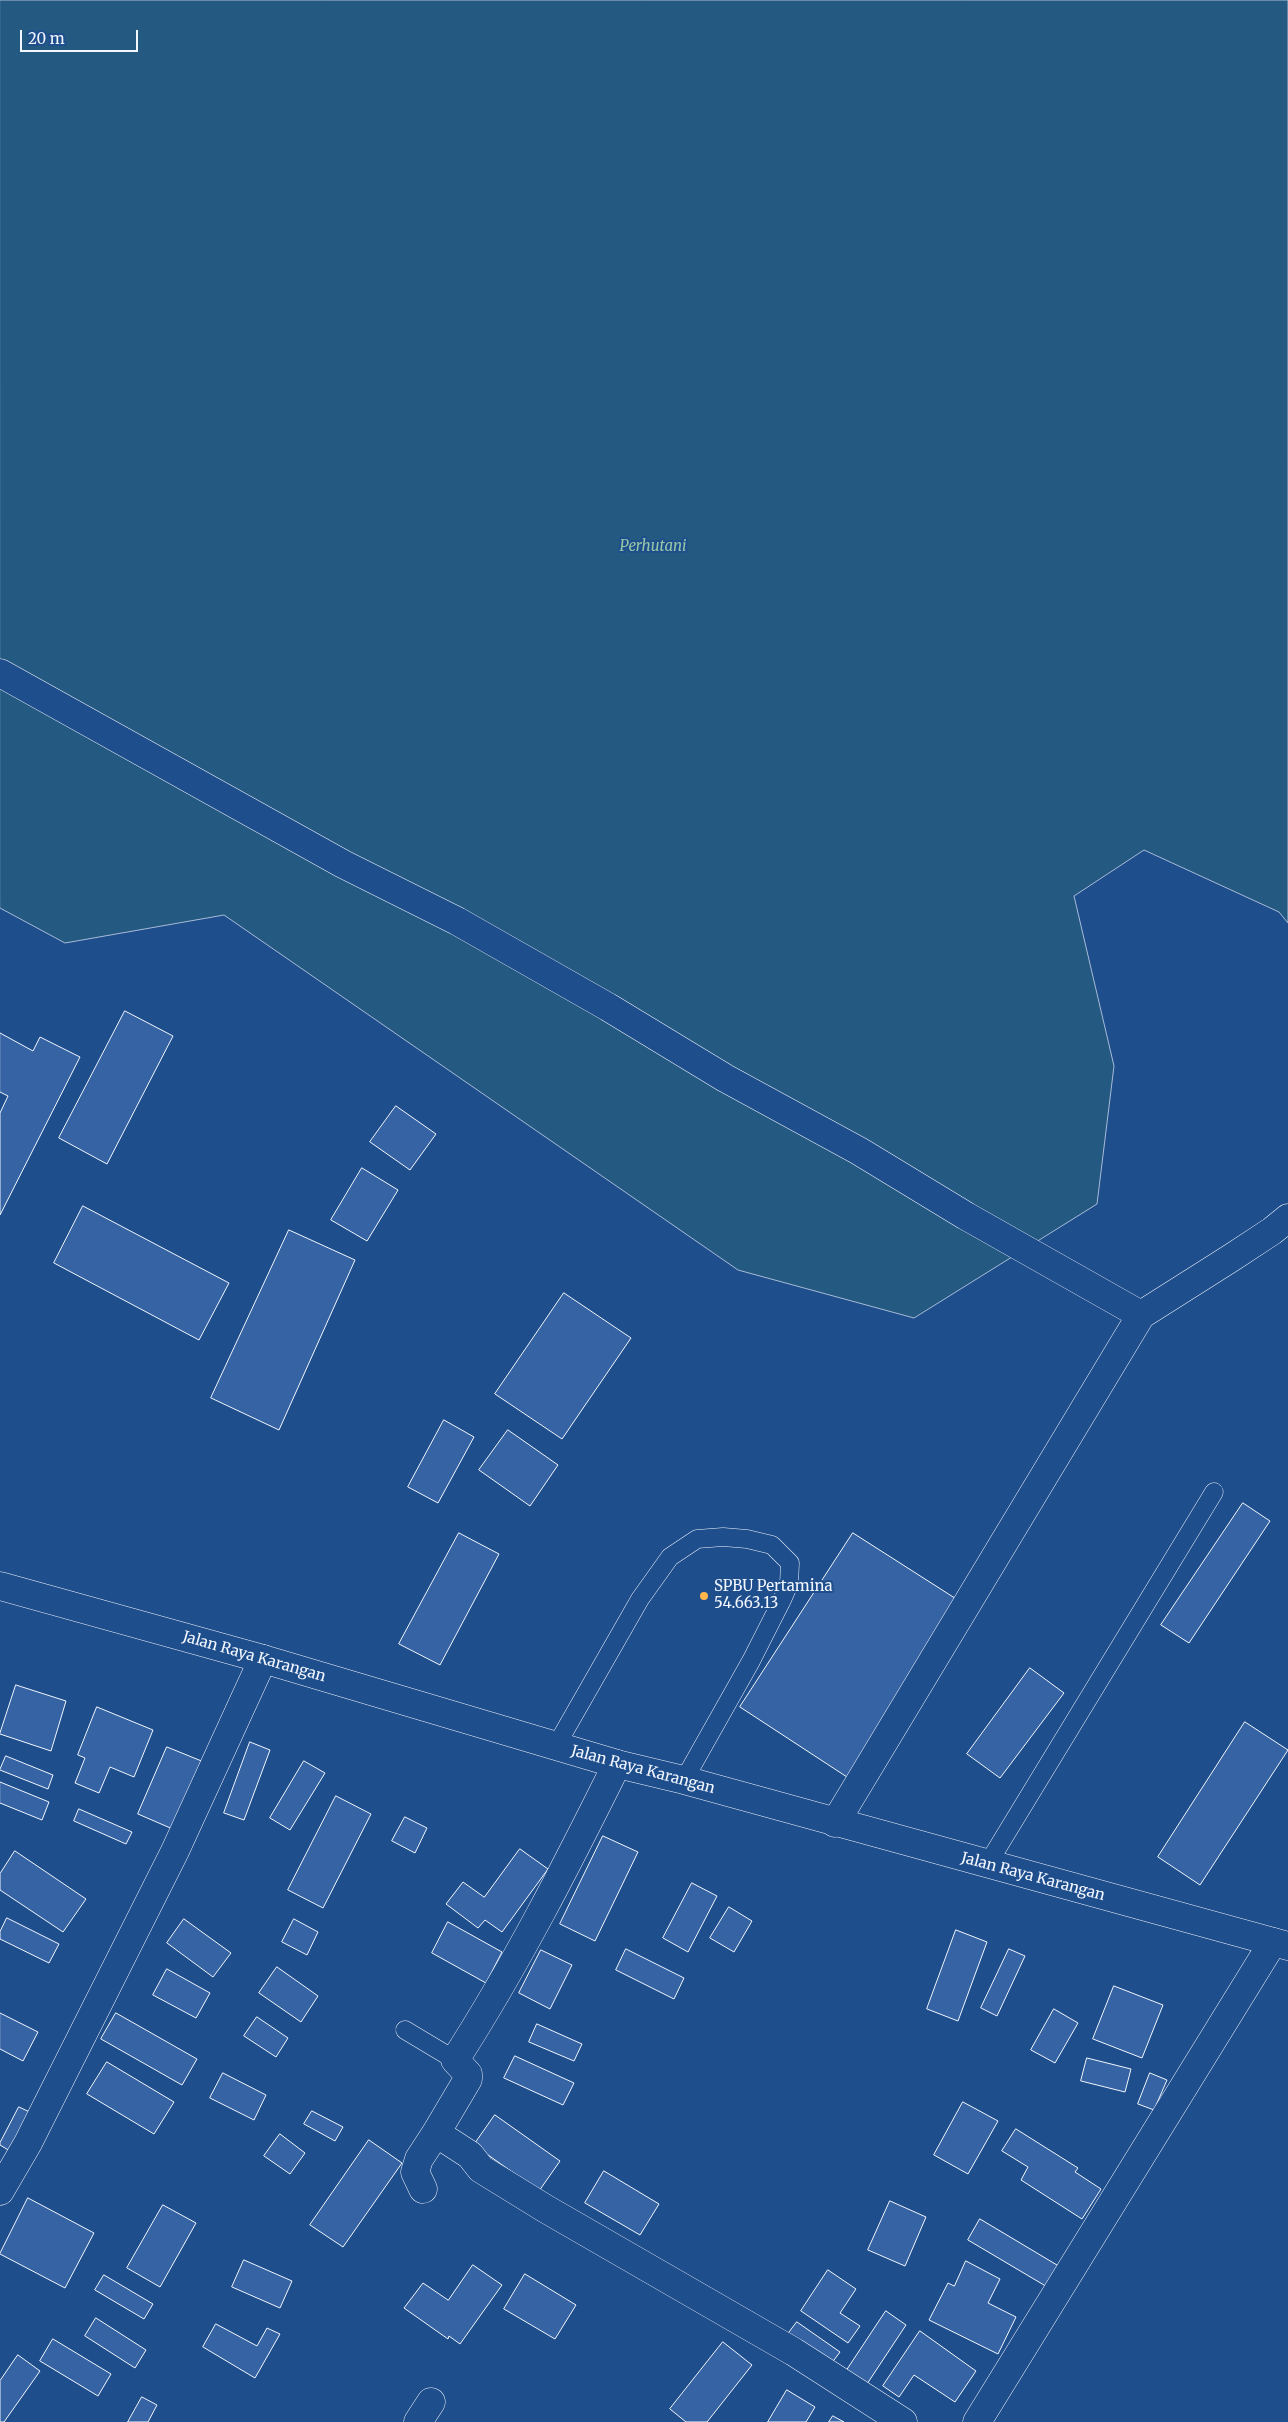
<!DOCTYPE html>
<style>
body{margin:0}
#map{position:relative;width:1288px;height:2422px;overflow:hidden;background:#1f4e8c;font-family:Merriweather,serif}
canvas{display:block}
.scale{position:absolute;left:20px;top:30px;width:118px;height:22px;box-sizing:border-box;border:2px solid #f2f6ff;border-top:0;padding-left:6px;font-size:15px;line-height:18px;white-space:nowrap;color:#f2f6ff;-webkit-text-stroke:4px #1f4e8c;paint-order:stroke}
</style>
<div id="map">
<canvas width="1288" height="2422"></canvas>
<div class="scale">20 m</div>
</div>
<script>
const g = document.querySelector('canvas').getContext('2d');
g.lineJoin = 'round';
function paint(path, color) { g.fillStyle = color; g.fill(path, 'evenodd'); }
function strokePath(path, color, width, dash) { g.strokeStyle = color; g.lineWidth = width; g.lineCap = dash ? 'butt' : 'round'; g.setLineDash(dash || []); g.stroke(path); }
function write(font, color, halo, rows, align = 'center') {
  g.font = font + ' Merriweather,serif'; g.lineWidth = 4; g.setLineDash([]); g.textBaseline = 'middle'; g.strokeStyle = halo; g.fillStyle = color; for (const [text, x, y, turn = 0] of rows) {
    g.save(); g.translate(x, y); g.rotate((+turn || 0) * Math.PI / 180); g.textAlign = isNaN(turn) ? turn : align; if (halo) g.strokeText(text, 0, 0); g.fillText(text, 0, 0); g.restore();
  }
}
const green = new Path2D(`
 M0,0H1288V923L1279,912L1144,850L1074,896L1114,1066L1097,1204L914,1318L738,1270L224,915L65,943L0,908Z`);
paint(green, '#245a82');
strokePath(green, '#a8bbd7', 1);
const building = new Path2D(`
 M125,1011L173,1036L107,1164L59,1138Z
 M0,1033L33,1051L40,1037L80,1057L0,1215V1113L8,1096L0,1092Z
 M396,1106L436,1134L410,1170L370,1142Z
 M362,1168L398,1190L367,1241L331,1220Z
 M83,1206L229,1283L199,1340L54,1263Z
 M289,1230L355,1260L279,1430L211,1398Z
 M564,1293L631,1338L562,1439L495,1394Z
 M444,1420L474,1437L438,1503L408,1487Z
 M508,1430L558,1465L530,1506L479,1470Z
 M1243,1503L1270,1521L1189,1643L1161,1625Z
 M459,1533L499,1554L440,1665L399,1644Z
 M853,1533L961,1602L847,1777L740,1707Z
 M1030,1668L1064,1693L1000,1778L967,1754Z
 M16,1685L66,1701L51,1751L0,1734Z
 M97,1707L153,1730L134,1777L110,1767L99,1793L75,1783L85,1758L78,1755Z
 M1245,1722L1288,1750L1200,1885L1158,1857Z
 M250,1742L270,1750L244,1820L224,1813Z
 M167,1747L204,1762L175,1830L138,1814Z
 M6,1756L53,1775L48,1789L0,1770Z
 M304,1761L325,1773L290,1830L270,1818Z
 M0,1782L49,1802L42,1820L0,1803Z
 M336,1796L371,1814L323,1908L288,1890Z
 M79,1809L132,1832L126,1844L74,1821Z
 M405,1817L427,1828L415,1853L392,1841Z
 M603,1836L638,1852L595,1941L560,1924Z
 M520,1849L548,1869L502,1932L485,1920L478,1928L446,1904L463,1882L484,1897Z
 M15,1851L86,1899L63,1932L0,1890V1874Z
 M692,1883L717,1896L688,1952L663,1938Z
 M729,1907L752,1921L734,1952L710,1938Z
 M7,1918L59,1944L49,1963L0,1939V1932Z
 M184,1919L231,1953L213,1977L167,1943Z
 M294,1919L318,1932L307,1955L282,1942Z
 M448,1922L502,1952L486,1983L432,1953Z
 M956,1930L987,1942L958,2021L927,2009Z
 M626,1949L684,1978L674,1999L616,1970Z
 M1009,1949L1025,1956L997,2016L981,2008Z
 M541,1950L572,1965L550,2009L519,1993Z
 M277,1967L318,1996L301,2022L259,1993Z
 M167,1969L210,1993L196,2018L153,1995Z
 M1114,1986L1163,2005L1142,2058L1093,2039Z
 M1054,2009L1078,2023L1055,2063L1031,2050Z
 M0,2013L38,2032L23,2061L0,2049Z
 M116,2013L197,2059L182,2085L101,2039Z
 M257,2017L288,2038L276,2057L244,2036Z
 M537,2024L582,2044L574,2061L529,2042Z
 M515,2056L574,2083L563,2105L504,2078Z
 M1087,2058L1131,2069L1125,2092L1081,2081Z
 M107,2062L174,2102L154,2134L87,2094Z
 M223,2073L266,2095L254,2120L210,2098Z
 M1150,2073L1167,2080L1154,2110L1138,2104Z
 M963,2102L998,2121L968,2174L934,2155Z
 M19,2107L36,2115L15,2154L0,2145V2143Z
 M312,2111L343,2127L335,2141L304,2124Z
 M495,2115L560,2161L539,2191L474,2145Z
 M1016,2129L1078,2168L1075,2172L1101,2189L1082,2219L1021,2180L1028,2167L1002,2151Z
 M280,2134L305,2153L290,2174L264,2156Z
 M369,2140L402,2163L343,2247L310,2225Z
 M604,2171L659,2204L640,2235L585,2203Z
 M28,2198L94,2233L65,2288L0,2254Z
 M890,2201L926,2217L905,2266L868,2250Z
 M163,2205L196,2223L160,2287L127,2268Z
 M980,2219L1062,2268L1049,2288L968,2240Z
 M244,2260L292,2281L280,2308L232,2287Z
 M966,2261L1000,2279L988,2303L1016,2317L998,2354L929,2320L948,2283L954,2286Z
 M473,2265L502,2285L460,2344L449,2336L448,2339L404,2308L423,2283L448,2300Z
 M828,2270L856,2289L840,2313L860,2326L848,2343L801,2311Z
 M525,2274L576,2305L555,2339L504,2309Z
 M104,2275L153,2304L144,2319L95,2290Z
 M886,2311L906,2325L867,2384L847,2370Z
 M96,2318L146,2350L135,2368L85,2336Z
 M797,2322L840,2352L828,2368L785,2338Z
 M216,2324L257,2346L267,2328L280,2334L255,2378L203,2347Z
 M920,2331L976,2371L955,2402L914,2375L899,2397L883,2386Z
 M53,2339L111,2374L98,2396L40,2361Z
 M723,2342L752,2365L707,2422H686L670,2409Z
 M18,2355L40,2371L4,2422H0V2381Z
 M787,2390L815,2407L806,2422H768Z
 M142,2397L157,2405L148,2422H128Z
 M833,2416L844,2422H829Z`);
paint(building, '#3563a3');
strokePath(building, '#f2f6ff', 1);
const service = new Path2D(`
 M556,1746L640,1599L670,1557L697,1539L723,1537L747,1539L772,1545L790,1563L789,1584L782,1600L751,1661L684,1780
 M987,1865L1214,1492
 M405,2030L455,2060`);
const minor = new Path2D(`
 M0,673L343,864L457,921L608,1007L725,1078L859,1151L966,1216L1141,1315
 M617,1764C567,1865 516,1965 455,2060L468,2074V2079L436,2133L470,2155L481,2169L546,2209L794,2352L903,2422
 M835,1823L1141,1315L1231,1258L1272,1231L1288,1218
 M423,2189L415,2172L419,2159L436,2133
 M0,2191L28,2143L175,1851L263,1659
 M418,2422L431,2402
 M977,2422L1273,1942`);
const trunk = new Path2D(`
 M0,1586L263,1659L617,1764L684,1780L1288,1946`);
strokePath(service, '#f2f6ff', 19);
strokePath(minor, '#f2f6ff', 29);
strokePath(trunk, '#f2f6ff', 29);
strokePath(service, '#1f4e8c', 18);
strokePath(minor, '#1f4e8c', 28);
strokePath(trunk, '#1f4e8c', 28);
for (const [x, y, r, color] of [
 [704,1596,5,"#ffb74d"]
]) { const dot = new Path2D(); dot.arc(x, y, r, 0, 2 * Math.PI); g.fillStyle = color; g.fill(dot); strokePath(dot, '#1f4e8c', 2); }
write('italic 15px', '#97c8a6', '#1f4e8c', [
 ["Perhutani",653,547]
]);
write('15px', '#f2f6ff', '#1f4e8c', [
 ["SPBU Pertamina",714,1587],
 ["54.663.13",714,1604]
], 'left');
write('15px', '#f2f6ff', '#1f4e8c', [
 ["Jalan Raya Karangan",254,1657,16],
 ["Jalan Raya Karangan",643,1770,15],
 ["Jalan Raya Karangan",1033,1877,15]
]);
</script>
